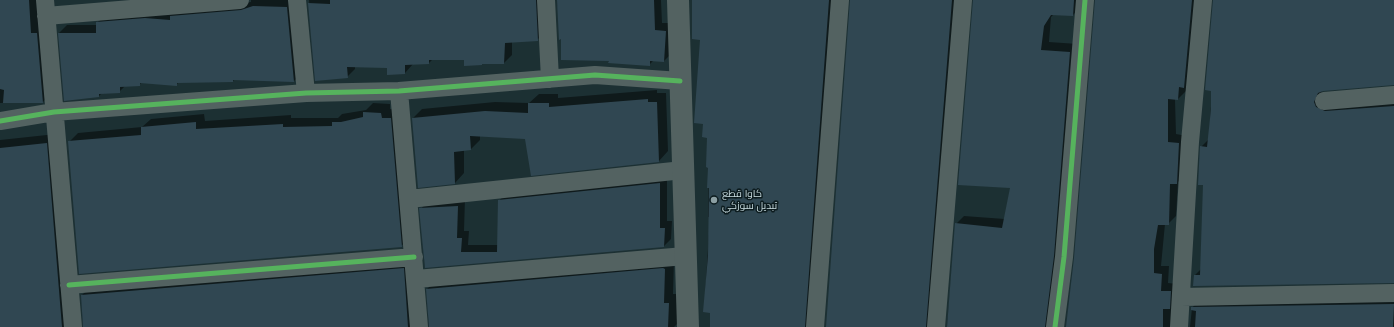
<!DOCTYPE html>
<meta charset="utf-8">
<style>
body{margin:0}
canvas{display:block;background:#1c3033}
</style>
<canvas width="1394" height="327"></canvas>
<script>
const g = document.querySelector('canvas').getContext('2d');
g.lineJoin = 'round';
function paint(path, color) { g.fillStyle = color; g.fill(path, 'evenodd'); }
function strokePath(path, color, width, dash) { g.strokeStyle = color; g.lineWidth = width; g.lineCap = dash ? 'butt' : 'round'; g.setLineDash(dash || []); g.stroke(path); }
function write(font, color, halo, rows, align = 'center') {
  g.font = font + ' Helvetica,Cairo,sans-serif'; g.lineWidth = 3; g.setLineDash([]); g.textBaseline = 'middle'; g.strokeStyle = halo; g.fillStyle = color; for (const [text, x, y, turn = 0] of rows) {
    g.save(); g.translate(x, y); g.rotate((+turn || 0) * Math.PI / 180); g.textAlign = isNaN(turn) ? turn : align; if (halo) g.strokeText(text, 0, 0); g.fillText(text, 0, 0); g.restore();
  }
}
paint(new Path2D(`
 M0,0H40L53,91L43,102L0,103Z
 M251,0H295L302,73L294,81L235,79L233,81L179,82L176,85L142,82L139,85H126L119,92L102,93L99,96L59,33L67,25H97V23L105,15L150,12L251,2Z
 M309,0H544L545,32L537,40L512,42V55L504,63H483L465,59H433L429,63L413,64L405,73L388,74V67L355,66V69L347,77L316,80Z
 M557,0H661L662,23H674L672,53L664,61H653L649,65L610,60L562,38Z
 M693,0H836L816,327H711V312H704L710,217H708L709,167L708,137L704,123L701,39L693,38Z
 M851,0H959L938,327H827Z
 M974,0H1082L1081,7L1073,15L1054,14L1051,17L1049,42L1078,44L1056,327H947L956,224L964,216L1005,219L1011,187Z
 M1096,0H1199L1186,91L1178,99H1175L1176,134L1187,136L1185,175L1178,182L1176,216L1168,224H1165L1161,266H1169L1168,283L1178,284L1181,327H1067L1075,258Z
 M1214,0H1394V84L1322,90L1321,94L1394,99V282L1195,275L1201,269L1204,184L1201,147L1209,139L1212,90Z
 M657,90V93H666L668,151L659,161L526,138L480,136V140L471,149L464,150V173L455,183L413,118L422,109L495,102L529,103L539,94H558V98Z
 M373,103L390,104V109L399,110L410,238L401,246L69,142L78,133L142,127L151,119L204,114L205,121L291,115V118H338L342,114L366,110Z
 M56,134L77,327H0V140Z
 M667,176V221H672L671,239L664,246L425,267L421,209L428,201L465,199L464,231H469L468,245H498L499,201L506,193Z
 M412,260L423,327H83L82,295L91,286Z
 M674,260L673,294H677V324L674,327H429L427,289L437,280Z
 M1394,298V327H1190L1192,308L1198,301Z`), '#0007');
paint(new Path2D(`
 M0,0H29L31,33H37L43,103H3L4,90L0,89Z
 M330,0H536L538,41L505,43L504,64H482V65L464,66V60H429V64L405,65V74L387,75V68L347,67L348,78L315,81L308,3L330,4Z
 M557,0H654L655,30L666,31L664,62L650,61V66L608,63L609,61L561,60V39L559,40Z
 M692,0H829L805,327H710V313L703,312L708,256L709,188H707L708,168L706,167L707,138L702,137L703,124L694,123L700,40L692,39Z
 M850,0H952L926,327H826Z
 M973,0H1074L1073,16L1051,15L1044,26L1041,50L1070,52L1054,256L1045,327H947L955,223L1002,228L1010,188L958,185Z
 M1095,0H1192L1184,88L1179,87L1178,100L1168,99V142L1179,143L1177,184H1170L1169,225H1158L1154,249V273L1162,274L1161,291H1171L1170,309H1163V327H1066L1074,258Z
 M1213,0H1394V85L1323,91L1318,93L1314,102L1316,107L1325,111L1394,106V283L1193,286L1194,275H1200L1203,185H1198L1200,146L1207,147L1211,109V91L1205,90Z
 M253,6L287,7L294,82L233,80V82L177,83V86L140,83V86L120,87V93L99,94V97L64,101L58,33H96V22L145,18L170,20V16L241,10Z
 M648,99V102H657L659,162L531,176L525,139L470,136L471,150L454,152L455,184L418,188L412,118L485,111L528,113V103H549V107Z
 M363,112L381,113L382,118H391L402,247L79,274L68,141L141,135V127L196,122V129L283,124V127L332,126V122H341L363,117Z
 M47,143L62,327H0V148Z
 M660,183V228H665L664,247L425,268L419,208L458,206L457,238H462L461,252H497L498,200Z
 M404,268L408,327H83L81,295Z
 M663,268L665,269L664,303H669L668,327H429L426,289Z
 M1394,304L1393,327H1195L1196,311L1191,310V307Z`), '#304752');
strokePath(new Path2D(`
 M45,0L73,327
 M297,0L306,93
 M546,0L550,79
 M46,16L240,0
 M399,91L419,327
 M1324,101L1394,95
 M0,121L54,112L306,93L399,91L595,75L680,81
 M409,199L683,170
 M416,279L685,256
 M69,285L414,257
 M1181,297L1394,293
 M815,327L840,0
 M936,327L963,0
 M1055,327L1064,257L1085,0
 M1179,327L1190,142L1203,0`), '#536261', 18);
strokePath(new Path2D(`
 M678,0L688,327`), '#536261', 22);
strokePath(new Path2D(`
 M0,121L54,112L306,93L399,91L595,75L680,81
 M69,285L414,257
 M1055,327L1064,257L1085,0`), '#56b35d', 5);
for (const [x, y, r, color] of [
 [714,200,4,"#8c9fa3"]
]) { const dot = new Path2D(); dot.arc(x, y, r, 0, 2 * Math.PI); g.fillStyle = color; g.fill(dot); strokePath(dot, '#0c1b1e', 1.5); }
write('10px', '#c8dbdf', '#0c1b1e', [
 ["كاوا قطع",722,194],
 ["تبديل سوزكي",722,206]
], 'left');
</script>
